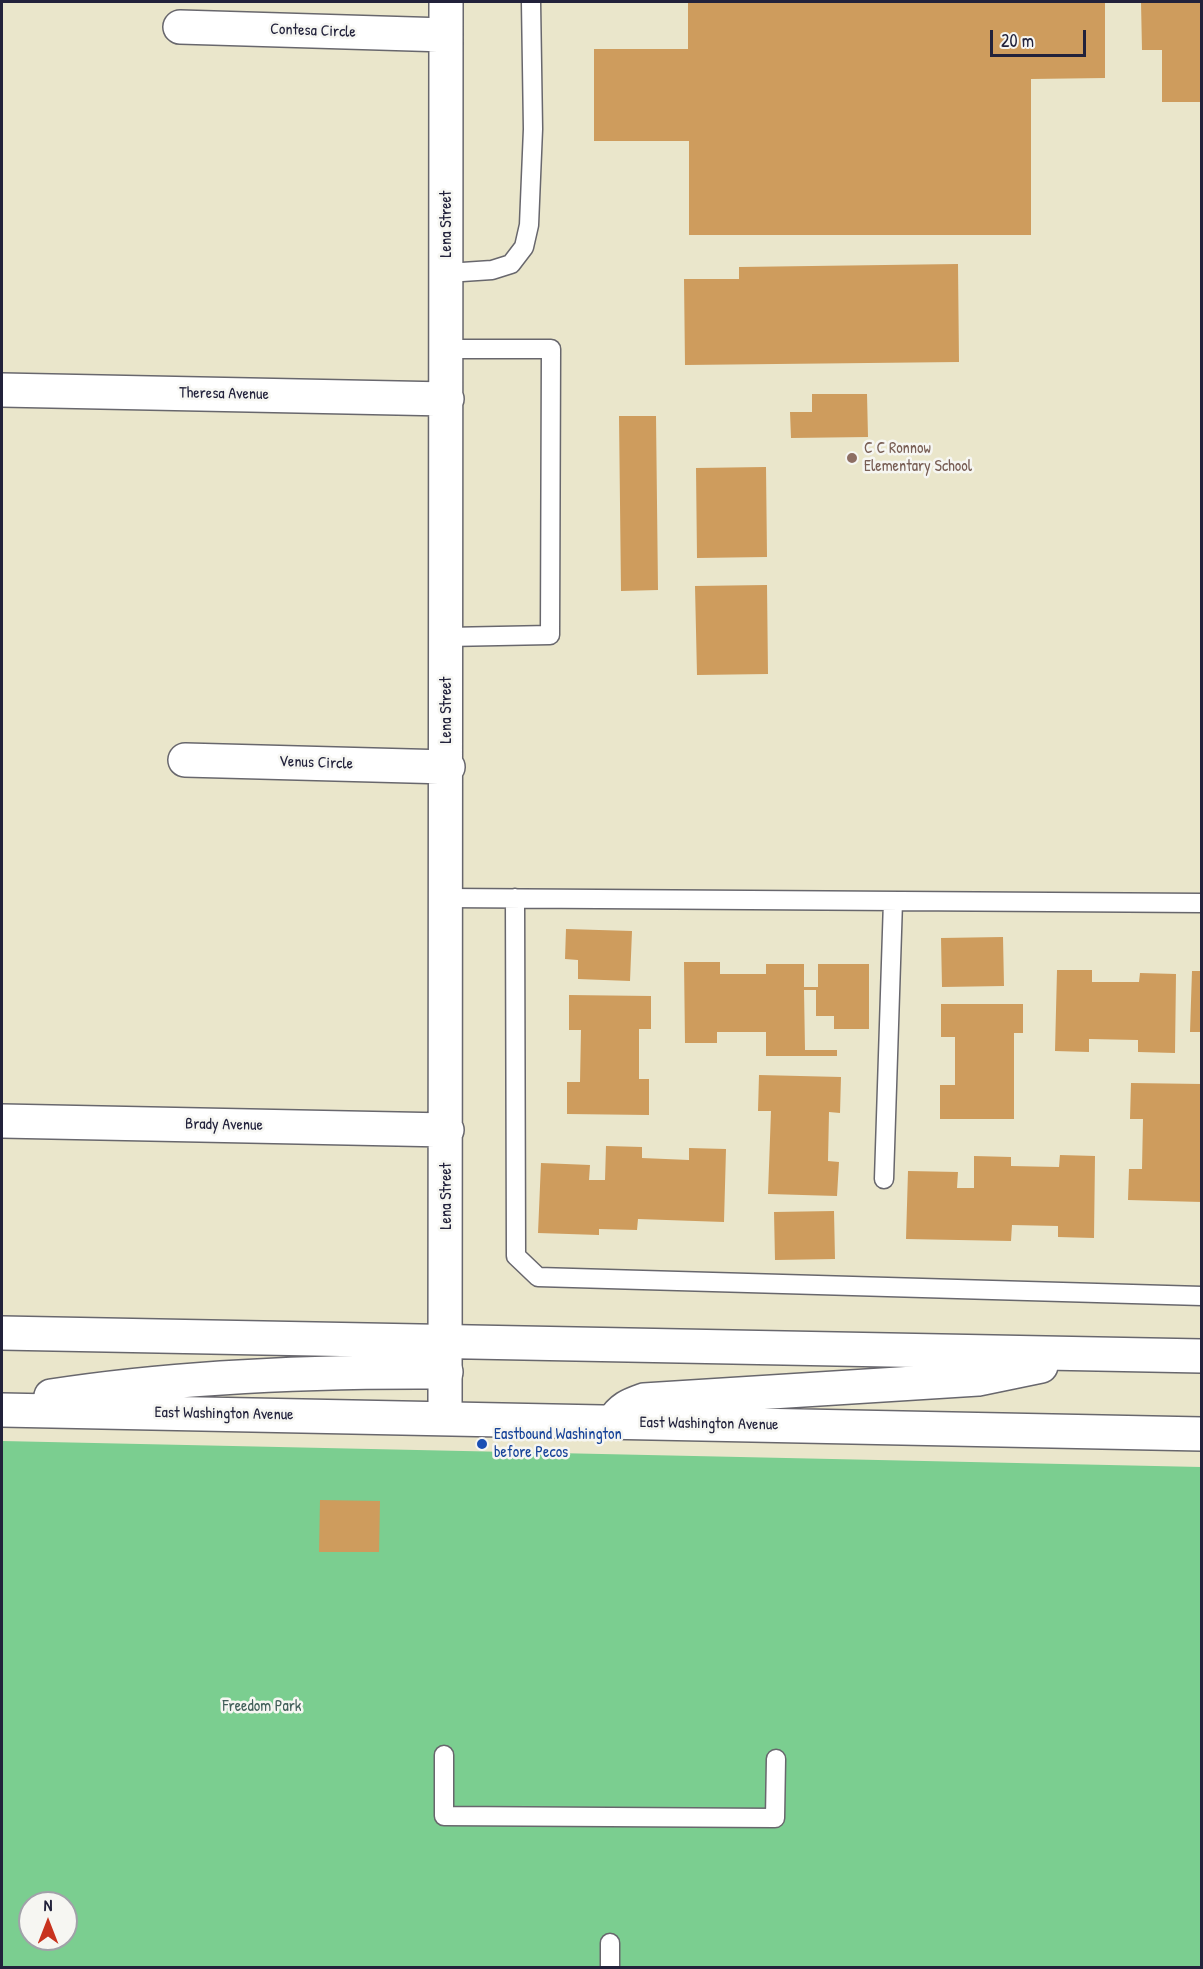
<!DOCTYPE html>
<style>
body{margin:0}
#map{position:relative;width:1203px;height:1969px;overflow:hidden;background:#eae6cb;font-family:"Patrick Hand",sans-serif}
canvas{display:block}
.frame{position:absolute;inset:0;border:3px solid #22223b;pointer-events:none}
.north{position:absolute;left:18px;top:1891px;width:60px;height:60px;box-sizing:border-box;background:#f6f6f2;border:2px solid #a1a1a9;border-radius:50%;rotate:0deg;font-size:16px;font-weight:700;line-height:24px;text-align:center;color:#22223b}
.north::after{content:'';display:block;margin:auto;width:21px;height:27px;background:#c8321e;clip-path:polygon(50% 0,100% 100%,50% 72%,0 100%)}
.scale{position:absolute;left:990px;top:30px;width:96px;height:27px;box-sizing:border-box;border:3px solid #22223b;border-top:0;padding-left:8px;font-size:18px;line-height:21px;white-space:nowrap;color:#22223b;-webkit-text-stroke:4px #f6f6f2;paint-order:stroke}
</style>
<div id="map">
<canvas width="1203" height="1969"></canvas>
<div class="frame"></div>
<div class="north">N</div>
<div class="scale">20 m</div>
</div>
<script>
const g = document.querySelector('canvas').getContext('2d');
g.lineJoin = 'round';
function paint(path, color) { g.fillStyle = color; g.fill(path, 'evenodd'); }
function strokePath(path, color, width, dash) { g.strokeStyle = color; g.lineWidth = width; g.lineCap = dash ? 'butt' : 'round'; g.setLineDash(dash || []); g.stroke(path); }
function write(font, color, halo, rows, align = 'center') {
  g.font = font + ' "Patrick Hand",sans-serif'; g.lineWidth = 5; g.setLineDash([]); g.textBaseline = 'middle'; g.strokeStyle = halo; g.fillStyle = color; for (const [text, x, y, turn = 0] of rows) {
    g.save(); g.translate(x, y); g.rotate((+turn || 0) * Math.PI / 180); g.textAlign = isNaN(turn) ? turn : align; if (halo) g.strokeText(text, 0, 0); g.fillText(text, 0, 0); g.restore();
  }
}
paint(new Path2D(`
 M2,1441L1201,1467V1967H2ZM30,1903H66V1939H30Z`), '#7bce90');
paint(new Path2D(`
 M688,2H1105V78L1031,79V235H689V141H594V49H688Z
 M1141,2H1202V102H1162V50H1142Z
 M958,264L959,362L685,365L684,279H739V267Z
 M812,394H867L868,437L791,438L790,412H812Z
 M619,416H656L658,590L621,591Z
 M766,467L767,557L697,558L696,468Z
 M767,585L768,674L697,675L695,586Z
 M566,929L632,931L630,981L578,979V960L565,959Z
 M1003,937L1004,986L942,987L941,938Z
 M684,962H720V974H766V964H804V987H818V964H869V1029H834V1016H816V990H804L805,1050H837V1056H766V1032H717V1043H685Z
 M1057,970H1092V982H1139L1140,973L1176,974L1175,1053L1138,1052V1040L1089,1039V1052L1055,1051Z
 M1192,971H1202V1032H1190Z
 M569,995L651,996V1029H639V1079H649V1115L567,1114V1082H580L581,1030H569Z
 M941,1004H1023V1033H1014V1119H940V1085H955V1037H941Z
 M759,1075L841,1077L840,1113L829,1112L828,1161L839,1162L837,1196L768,1194L771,1111H758Z
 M1131,1083L1202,1084V1202L1128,1200L1129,1169H1142L1143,1119H1130Z
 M606,1146L642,1147V1158L689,1160V1148L726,1149L724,1222L638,1219L637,1230L599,1229V1235L538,1233L541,1163L590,1165L589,1180H605Z
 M1060,1155L1095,1156L1094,1238L1058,1237V1226L1012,1225L1011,1241L906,1239L908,1171L958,1172L957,1188H974V1156L1011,1157V1166L1059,1167Z
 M834,1211L835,1259L775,1260L774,1212Z
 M320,1500L380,1501L379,1552H319Z`), '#ce9c5d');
const service = new Path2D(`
 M447,273L492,270L511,264L524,247L529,225L533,129L531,2
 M447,349H551L550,635L447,637
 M448,898L1202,903
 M515,898L516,1256L538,1277L1202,1296
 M884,1179L893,901
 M444,1755V1816L775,1818L776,1759
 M610,1943V1968`);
const minor = new Path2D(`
 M180,27L446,35
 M2,390L447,399
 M185,760L448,767
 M2,1121L447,1130
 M445,1418L446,2`);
const secondary = new Path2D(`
 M2,1333L1202,1356
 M51,1396C181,1376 314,1371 446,1372
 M2,1410L1202,1434
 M613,1422C621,1408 630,1405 644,1400L978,1379L1041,1366`);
strokePath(service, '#68676d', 21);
strokePath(minor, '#68676d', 36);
strokePath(secondary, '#68676d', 36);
strokePath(service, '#fff', 18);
strokePath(minor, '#fff', 33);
strokePath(secondary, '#fff', 33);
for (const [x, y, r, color] of [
 [852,458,6,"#8d6e63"],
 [482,1444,6,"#1a4fb4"]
]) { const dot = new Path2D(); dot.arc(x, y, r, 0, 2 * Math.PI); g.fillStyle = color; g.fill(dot); strokePath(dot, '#f6f6f2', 2); }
write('16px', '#22223b', '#f6f6f2', [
 ["Contesa Circle",313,31,2],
 ["Lena Street",447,224,-90],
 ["Theresa Avenue",224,394,1],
 ["Lena Street",447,710,-90],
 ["Venus Circle",316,763,2],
 ["Brady Avenue",224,1125,1],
 ["Lena Street",447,1196,-90],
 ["East Washington Avenue",224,1414,1],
 ["East Washington Avenue",709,1424,1]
]);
write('16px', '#785e54', '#f6f6f2', [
 ["C C Ronnow",864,449],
 ["Elementary School",864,467]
], 'left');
write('16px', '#164399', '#f6f6f2', [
 ["Eastbound Washington",494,1435],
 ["before Pecos",494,1453]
], 'left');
write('16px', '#415e59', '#f6f6f2', [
 ["Freedom Park",262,1707]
]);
</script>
